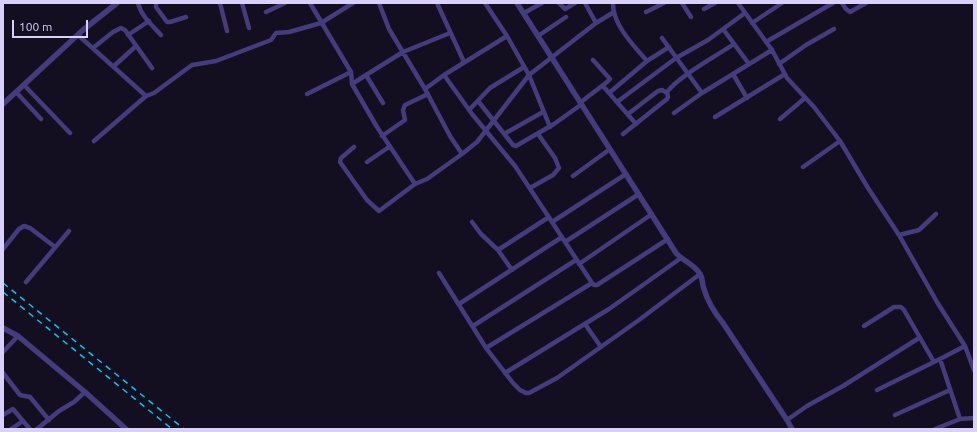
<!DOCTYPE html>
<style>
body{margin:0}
#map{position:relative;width:977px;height:432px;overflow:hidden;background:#130e20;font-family:Ubuntu,sans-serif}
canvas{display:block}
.frame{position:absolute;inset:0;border:4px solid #d9d0fc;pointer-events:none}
.scale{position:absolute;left:12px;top:20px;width:76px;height:18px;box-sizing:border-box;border:2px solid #d9d0fc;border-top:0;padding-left:5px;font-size:12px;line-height:14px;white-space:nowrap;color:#d9d0fc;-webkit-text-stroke:3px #130e20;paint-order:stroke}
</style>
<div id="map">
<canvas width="977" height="432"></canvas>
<div class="frame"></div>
<div class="scale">100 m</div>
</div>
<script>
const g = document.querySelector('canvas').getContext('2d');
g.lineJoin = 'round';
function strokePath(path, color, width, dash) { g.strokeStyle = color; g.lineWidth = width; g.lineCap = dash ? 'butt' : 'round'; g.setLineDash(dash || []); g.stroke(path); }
strokePath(new Path2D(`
 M138,3C141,16 152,25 161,35
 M156,3V7L167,22H170L186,17
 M220,3L227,31
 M242,3L249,28
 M310,3L351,72L352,84L377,127L415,184L379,211L367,200L340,162L341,158L354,147
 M379,3L389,29L425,89L450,136L462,154L427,179L415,184
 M437,3L464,62
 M485,3L507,36L529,75L550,127
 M559,3L565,9L575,3
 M585,3L596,23
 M613,3C612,24 634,46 647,61
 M682,3L691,17
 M738,3L772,50L787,78L814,107L840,141L868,188L899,235L937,302L965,346L974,370
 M842,3L846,9L850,12L866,3
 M704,9L715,3
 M266,12L285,3
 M646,12L664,3
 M524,13L542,3
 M752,23L782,3
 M723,29L749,64
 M78,35L146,96L154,93L192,65L216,61L271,40L276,33L289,32L321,23L353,3
 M128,35L149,21
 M538,36L566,17
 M662,38L702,93
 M766,42L833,3
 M93,48L113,32L121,28L125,30L152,68
 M779,64L806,45L834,29
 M114,66L136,46
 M733,74L747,98
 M366,75L383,103
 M444,75L472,114L515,166L552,222
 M352,84L366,75L403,52L450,33
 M24,85L70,133
 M603,86L636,124
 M425,89L444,75L507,36
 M16,92L41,119
 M609,93L647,61L669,47
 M307,94L351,72
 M478,101L513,145L516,146L554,124L582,104
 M581,102L607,82L610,79L593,60
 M617,102L676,58L708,40L745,13
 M469,110L490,88L524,67
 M674,113L702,93L772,50
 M628,114L658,91L662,90L667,93
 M715,117L785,74
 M780,119L805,98
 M504,134L543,112
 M623,134L667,99L668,97L667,92C679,76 716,56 734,44
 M382,136L405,120L403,110L405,105L428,94
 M94,141L146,96
 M462,154L477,142L529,75L596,23L614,12
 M367,162L389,147
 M803,167L840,141
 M626,174L552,222L592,283L594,285H597L668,239
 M573,176L610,149
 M530,188L553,175L559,168L555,158L538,134
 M472,222L481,234L498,250L512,270
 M899,235L919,230L936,214
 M565,242L639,194
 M3,249L19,229L24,226L30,228L55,247
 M498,250L549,217
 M579,264L652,214
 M439,273L486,348L513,383L520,390L526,393H529L557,378L639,320L700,274
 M26,282L69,231
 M459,304L562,237
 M585,324L601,347
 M473,326L576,260
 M864,326L894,307H901L904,310L934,362
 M486,348L592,283
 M3,352L18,336
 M940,359L965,346
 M3,373L20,395L30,397L49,420
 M505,373L609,309L681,258
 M877,390L940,359L960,419L974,418
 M3,415L13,409L23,421
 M895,415L950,390
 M787,420L807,406L843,386L919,338
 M11,429L23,421L30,429
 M37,429L59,411L74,402L85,392
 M935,429L960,419`), '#443c7c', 4.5);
strokePath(new Path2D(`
 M517,3L676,253C683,261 695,265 700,274C703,278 702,285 704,289C708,303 714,312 723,323L787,420L792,429
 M3,104L83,30L117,3
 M3,328L18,336L85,392L126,429`), '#443c7c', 5.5);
strokePath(new Path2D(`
 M3,283L184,429
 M3,292L172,429`), '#0dc3eb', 1.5, [6, 5]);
</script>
